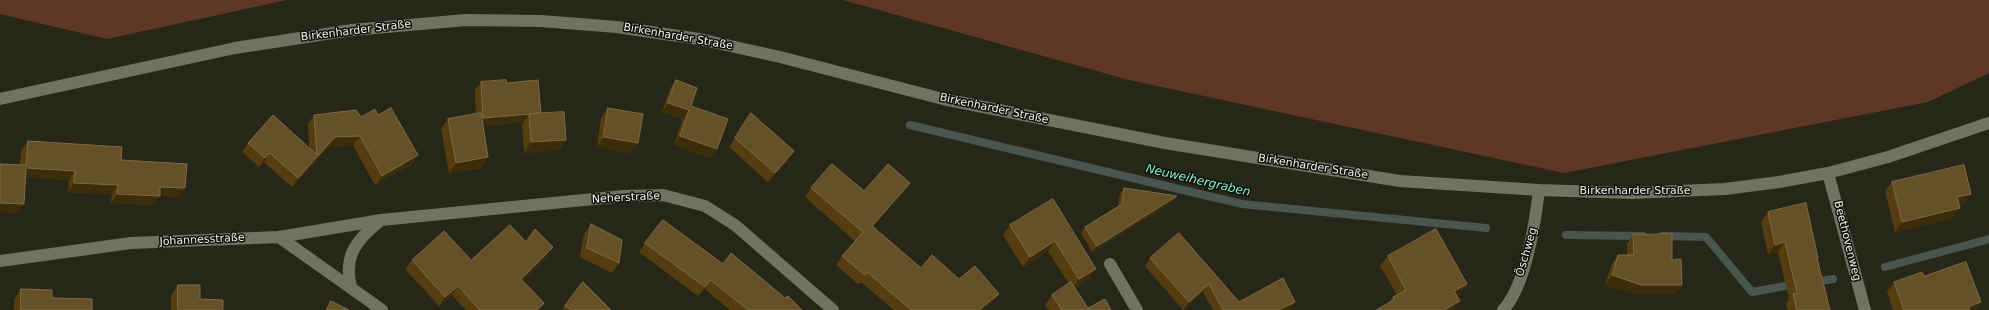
<!DOCTYPE html>
<meta charset="utf-8">
<style>
body{margin:0}
canvas{display:block;background:#262719}
</style>
<canvas width="1989" height="310"></canvas>
<script>
const g = document.querySelector('canvas').getContext('2d');
g.lineJoin = 'round';
function paint(path, color) { g.fillStyle = color; g.fill(path, 'evenodd'); }
function strokePath(path, color, width, dash) { g.strokeStyle = color; g.lineWidth = width; g.lineCap = dash ? 'butt' : 'round'; g.setLineDash(dash || []); g.stroke(path); }
function write(font, color, halo, rows, align = 'center') {
  g.font = font + ' "DejaVu Sans",sans-serif'; g.lineWidth = 3; g.setLineDash([]); g.textBaseline = 'middle'; g.strokeStyle = halo; g.fillStyle = color; for (const [text, x, y, turn = 0] of rows) {
    g.save(); g.translate(x, y); g.rotate((+turn || 0) * Math.PI / 180); g.textAlign = isNaN(turn) ? turn : align; if (halo) g.strokeText(text, 0, 0); g.fillText(text, 0, 0); g.restore();
  }
}
paint(new Path2D(`
 M0,0H287L107,39L0,14Z
 M843,0H1989V73L1928,102L1564,173L1129,80Z`), '#603624');
strokePath(new Path2D(`
 M910,125L1242,204L1486,228
 M1566,235L1643,236
 M1663,236L1706,237L1752,292L1797,284
 M1885,267L1989,239
 M1813,282L1833,279`), '#49554f', 8);
strokePath(new Path2D(`
 M0,99L235,48L352,30L466,20L541,21L617,27L699,39L780,57L943,99L1165,143L1400,181L1539,190L1632,193L1725,189L1779,182L1828,173L1888,157L1989,123
 M1828,173L1865,310
 M279,237L381,220L624,196L663,195L705,206L735,225L833,310
 M0,261L131,243L279,237L382,310
 M1110,264L1137,310
 M351,287C343,256 357,239 380,221
 M1503,310C1526,286 1535,223 1539,190`), '#727263', 12);
paint(new Path2D(`
 M676,80L691,106L711,158L674,145L683,119L662,112L670,89Z
 M481,82L507,83L541,113L540,114L566,140L559,150L524,153L522,125L524,122L483,126L481,168L449,173L441,129L448,119L476,114L475,90Z
 M608,108L631,153L597,147L601,118Z
 M751,113L788,160L768,182L729,147Z
 M314,115L361,117L378,115L418,155L411,165L375,185L353,145L329,147L292,187L264,162L259,167L242,152L248,143L309,148L308,124Z
 M28,141L121,160L185,188L179,197L160,196L153,205L111,203L112,194L68,192L69,180L26,177L17,213L0,212V164L20,165L21,150Z
 M1892,182L1964,203L1959,204L1953,218L1895,232L1885,191Z
 M910,183L903,193L873,226L921,268L959,279L992,303L983,310H894L861,282L858,284L836,265L842,256L855,241L805,197L811,188L864,191Z
 M1124,188L1177,196L1173,202L1092,252L1081,233L1085,227L1118,207L1120,194Z
 M1053,199L1089,279L1075,288L1088,308L1111,310H1049L1045,305L1052,295L1069,284L1048,251L1023,267L1003,235L1010,225Z
 M1768,212L1817,260L1830,310H1788L1786,303L1789,299L1778,252L1768,254L1761,222Z
 M591,224L619,263L612,273L580,257L584,234Z
 M1179,233L1239,302H1295L1289,310H1213L1203,292L1183,310L1145,266L1150,258Z
 M1633,235L1672,260L1675,294H1634L1605,285L1612,264L1618,255H1627V244Z
 M526,242L547,256L522,281L544,303L539,310H466L452,295L439,306L405,269L412,260H471Z
 M645,243L723,264L785,298L802,310H730L705,289L698,296L639,252Z
 M1388,256L1467,284L1460,294L1457,296L1460,301L1453,310H1376L1388,303L1393,297L1397,295L1380,266Z
 M1924,276L1976,310H1893L1887,292L1894,282Z
 M583,282L611,310H562Z
 M178,285L200,299L223,310H171V296Z
 M21,289L52,298L92,310H14V300Z
 M331,301L327,310H325Z`), '#553d10');
paint(new Path2D(`
 M668,103L689,110L683,119L662,112Z
 M541,113L535,121L529,114L524,122L477,126L483,118Z
 M360,136L353,145L329,147L292,187L298,178L335,137Z
 M680,136L717,149L711,158L674,145Z
 M604,137L638,143L631,153L597,147Z
 M566,140L559,150L524,153L531,142Z
 M794,151L788,160L768,182L775,173Z
 M270,153L264,162L259,167L265,158Z
 M418,155L411,165L375,185L382,176Z
 M488,157L481,168L449,173L456,163Z
 M26,168L75,171L69,180L20,177Z
 M74,183L118,185L112,194L68,192Z
 M910,183L903,193L866,235L872,226Z
 M160,187L185,188L179,197L154,196Z
 M117,194L160,196L153,205L111,203Z
 M1971,194L1964,203L1951,206L1957,197Z
 M1177,196L1173,202L1092,252L1097,246Z
 M0,203L24,204L17,213L0,212Z
 M1960,208L1953,218L1895,232L1902,222Z
 M1055,241L1048,251L1023,267L1030,257Z
 M1785,242L1778,252L1768,254L1775,245Z
 M553,247L547,256L515,288L521,279Z
 M1096,269L1089,279L1072,289L1079,279Z
 M1612,275L1682,285L1675,294H1634L1605,285Z
 M711,280L705,289L698,296L705,287Z
 M1209,284L1203,292L1183,310L1189,302Z
 M1467,284L1460,294L1447,302L1454,291Z
 M458,286L452,295L439,306L445,297Z
 M999,294L992,303L983,310H979Z
 M1460,301L1453,310H1444Z
 M1295,302L1289,310H1278Z
 M1981,302L1976,310H1966L1968,307Z
 M544,303L539,310H537Z`), '#3b2c0a');
const building = new Path2D(`
 M506,80L507,83L538,80L541,113L483,118L481,82Z
 M676,80L697,88L691,106L728,119L717,149L680,136L689,110L668,103Z
 M391,108L418,155L382,176L360,136L335,137L298,178L270,153L265,158L248,143L273,115L317,155L314,115L356,110L361,117L375,109L378,115Z
 M608,108L643,114L638,143L604,137Z
 M564,112L566,140L531,142L529,114Z
 M481,113L488,157L456,163L448,119Z
 M751,113L794,151L775,173L735,138Z
 M28,141L122,147L121,160L187,164L185,188L160,187V196L117,194L118,185L74,183L75,171L26,168L24,204L0,203V164L26,165Z
 M832,164L864,191L888,164L910,183L872,226L921,268L932,255L959,279L975,266L999,294L979,310H911L867,272L865,275L842,256L863,232L811,188Z
 M1964,165L1971,194L1957,197L1960,208L1902,222L1892,182Z
 M1124,188L1177,196L1097,246L1085,227L1122,204Z
 M1053,199L1096,269L1079,279L1055,241L1030,257L1010,225Z
 M1806,203L1818,258H1817L1830,310H1797L1793,294L1797,293L1785,242L1775,245L1768,212Z
 M663,220L723,264L731,253L785,298L788,296L802,310H748L711,280L705,287L645,243Z
 M591,224L622,240L619,263L587,248Z
 M510,225L526,242L535,229L553,247L521,279L544,303L537,310H480L458,286L445,297L412,260L444,231L471,260Z
 M1436,229L1467,284L1454,291L1460,301L1444,310H1376L1394,300L1393,297L1406,290L1388,256Z
 M1179,233L1239,302L1283,278L1295,302L1278,310H1223L1209,284L1189,302L1150,258Z
 M1672,234V260L1681,259L1682,285H1641L1612,275L1618,255H1634L1633,235Z
 M1966,262L1981,302L1968,307L1970,310H1904L1894,282L1922,272L1924,276Z
 M583,282L611,310H572L565,306Z
 M1071,282L1088,308L1105,299L1111,310H1062L1052,295Z
 M178,285H200V299L223,300V310H178Z
 M21,289L52,290V298L92,299V310H21Z
 M331,301L349,310H327Z`);
paint(building, '#665028');
strokePath(building, '#7c6a46', 1);
write('11px', '#f2f3ea', '#0f0f09', [
 ["Birkenharder Straße",356,31,-7],
 ["Birkenharder Straße",678,37,10],
 ["Birkenharder Straße",994,109,12],
 ["Birkenharder Straße",1313,167,9],
 ["Birkenharder Straße",1635,191],
 ["Neherstraße",626,198,-3],
 ["Johannesstraße",202,240,-3],
 ["Beethovenweg",1847,241,76],
 ["Öschweg",1527,252,-74]
]);
write('italic 12px', '#7cf4d7', '#0f0f09', [
 ["Neuweihergraben",1198,181,13]
]);
</script>
